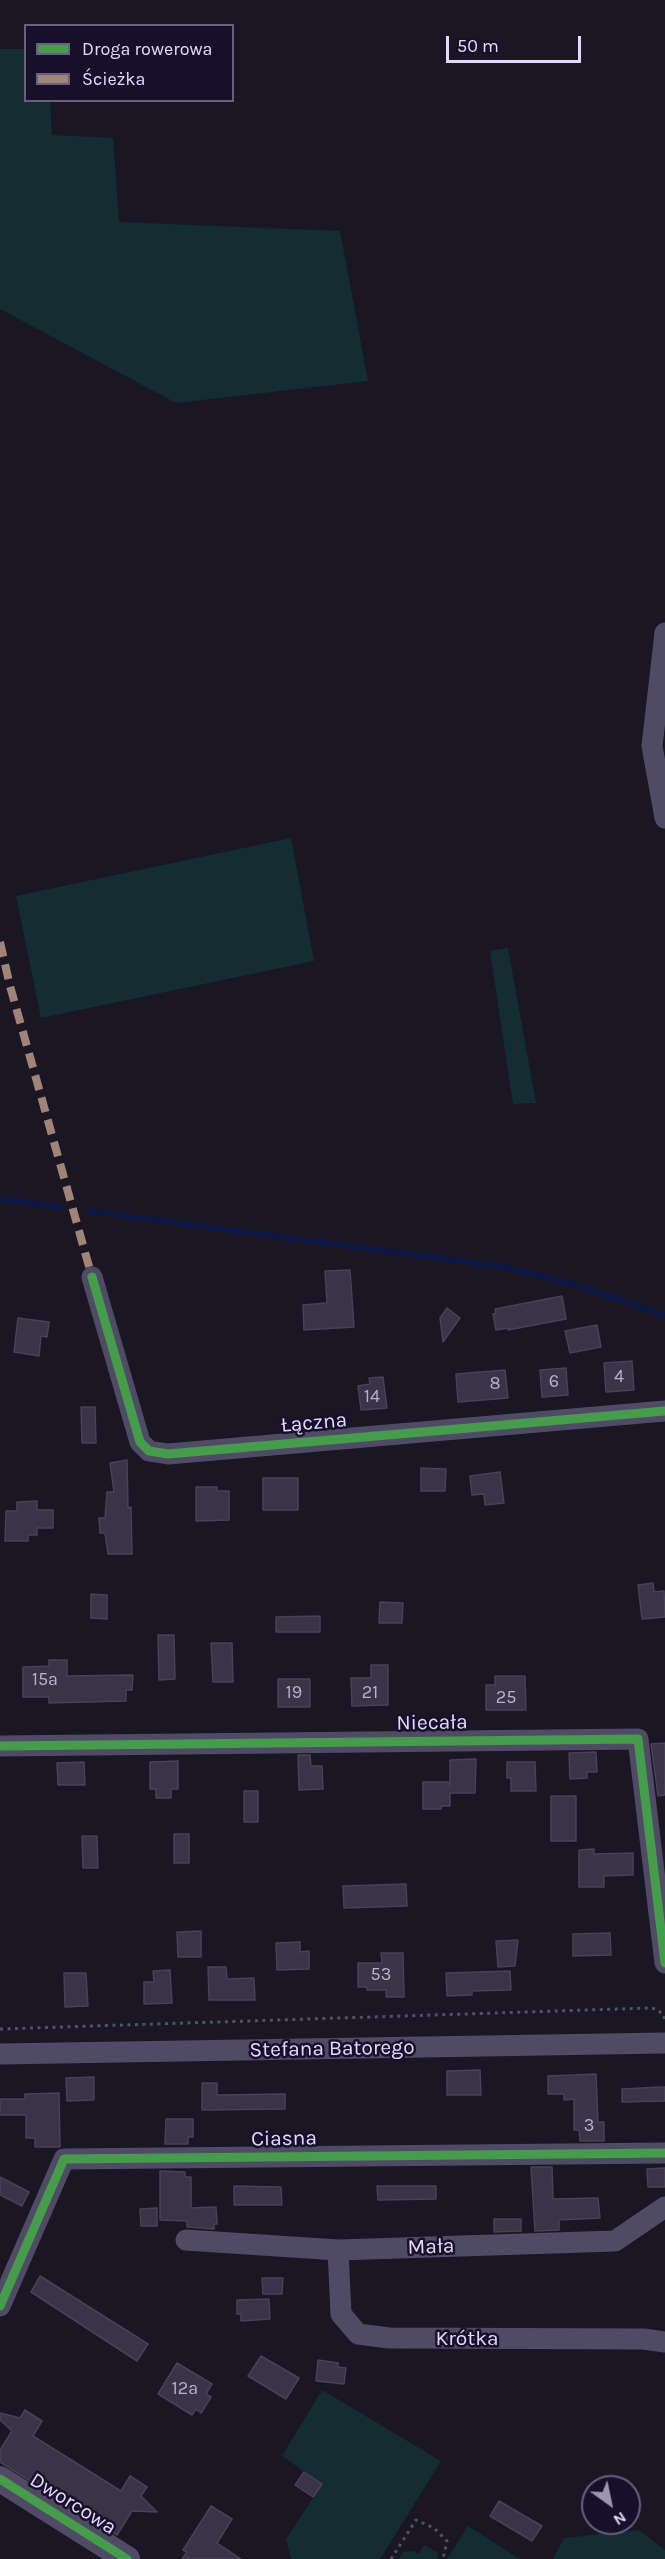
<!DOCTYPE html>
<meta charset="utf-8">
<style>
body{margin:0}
#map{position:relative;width:665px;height:2559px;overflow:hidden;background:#1a1624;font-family:Karla,sans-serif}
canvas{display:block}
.legend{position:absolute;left:24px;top:24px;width:210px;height:78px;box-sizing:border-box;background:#18102a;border:2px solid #69607f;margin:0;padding:8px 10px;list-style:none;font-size:18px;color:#e3d9ff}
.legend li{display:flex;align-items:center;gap:12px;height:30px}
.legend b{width:30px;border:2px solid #69607f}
.north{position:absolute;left:581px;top:2475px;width:60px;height:60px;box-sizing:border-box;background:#18102a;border:2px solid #69607f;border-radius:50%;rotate:147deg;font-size:16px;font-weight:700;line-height:24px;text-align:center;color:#e3d9ff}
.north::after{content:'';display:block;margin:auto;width:21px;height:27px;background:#9d95b2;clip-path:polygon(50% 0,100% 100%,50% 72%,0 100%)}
.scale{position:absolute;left:446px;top:36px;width:135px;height:27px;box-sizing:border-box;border:3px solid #e3d9ff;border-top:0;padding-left:8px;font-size:18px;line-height:21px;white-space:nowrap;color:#e3d9ff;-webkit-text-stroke:4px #18102a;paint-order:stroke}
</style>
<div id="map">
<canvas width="665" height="2559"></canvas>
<ul class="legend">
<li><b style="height:8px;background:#469c4c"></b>Droga rowerowa</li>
<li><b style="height:8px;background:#a18479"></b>Ścieżka</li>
</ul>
<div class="north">N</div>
<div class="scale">50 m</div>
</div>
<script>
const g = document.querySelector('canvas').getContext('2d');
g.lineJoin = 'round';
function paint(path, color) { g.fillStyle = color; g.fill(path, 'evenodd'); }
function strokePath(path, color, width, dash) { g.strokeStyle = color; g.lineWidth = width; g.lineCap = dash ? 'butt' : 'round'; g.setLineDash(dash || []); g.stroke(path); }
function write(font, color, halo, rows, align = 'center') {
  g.font = font + ' Karla,sans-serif'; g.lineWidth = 5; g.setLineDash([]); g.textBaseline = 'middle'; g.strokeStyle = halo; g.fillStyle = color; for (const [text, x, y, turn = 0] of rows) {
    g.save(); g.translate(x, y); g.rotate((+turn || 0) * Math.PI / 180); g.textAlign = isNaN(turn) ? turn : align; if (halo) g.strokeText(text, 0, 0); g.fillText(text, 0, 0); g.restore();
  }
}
paint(new Path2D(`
 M0,49H25L26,100L50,101L52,135L113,138L119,222L340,231L368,381L176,403L0,309Z
 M291,838L314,961L41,1018L16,896Z
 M508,948L536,1103L513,1104L490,951Z
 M322,2390L441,2461L380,2559H291L286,2539L322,2484L282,2456Z
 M468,2526L520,2559H443L448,2558Z
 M639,2530L665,2550V2559H553L564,2538Z
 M424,2545L437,2552L438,2559H399L403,2552L414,2551L419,2554Z`), '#142d32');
strokePath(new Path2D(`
 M0,1199L59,1207
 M89,1211L498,1266C556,1277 610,1295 665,1316`), '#0b1847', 5);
const building = new Path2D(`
 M350,1270L354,1327L304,1330L303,1305L327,1303L325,1271Z
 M562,1296L566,1319L508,1330V1328L496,1330L493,1314L496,1313L495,1309Z
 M447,1308L460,1318L443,1342L440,1318Z
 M18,1318L49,1322L47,1337L41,1336L39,1356L14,1352Z
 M597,1325L601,1347L570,1353L565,1331Z
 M632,1361L634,1390L606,1392L604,1363Z
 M566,1368L568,1395L542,1397L540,1370Z
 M505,1370L508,1398L458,1402L456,1374Z
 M383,1377L387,1408L361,1410L358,1386L370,1384L369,1378Z
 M81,1407H95L96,1443H82Z
 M127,1460L128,1508L131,1507L132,1554H108L105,1533H100L99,1518H105L107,1492H114L110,1463Z
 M421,1468L446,1469L445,1491H421Z
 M500,1472L504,1503L485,1505L484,1494L472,1495L470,1476Z
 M263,1478H298V1510H263Z
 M196,1487H217V1491H229V1520L196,1521Z
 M37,1501V1510H53V1528H37V1535H28V1541H5L6,1511H17V1502Z
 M653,1583L654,1592L664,1591L665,1617L642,1619L638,1585Z
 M91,1594L107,1595V1619L91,1618Z
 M380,1602L403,1603L402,1623H379Z
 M320,1616V1632H276V1617Z
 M158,1635H174L175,1679L159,1680Z
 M211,1643H232L233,1682H213Z
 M49,1660H67V1676L133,1675L132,1690H126V1701L49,1703V1697H23V1667L49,1666Z
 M371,1665H388V1705L352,1706L351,1678H371Z
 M495,1676H525L526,1710H486V1685H495Z
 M278,1679H310V1707H278Z
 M665,1743V1795L658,1796L651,1744Z
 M596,1752L597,1772H587V1778L570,1779L569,1753Z
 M298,1755H310L311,1766H322L323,1789L299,1790Z
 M476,1759L475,1793H450V1806H441V1809H423V1782H450V1786V1760Z
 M178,1761V1789H171V1798H156V1789H150V1762Z
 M84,1762L85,1785H58L57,1763Z
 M507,1762H535L536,1791H511V1778H507Z
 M244,1791H258V1822H244Z
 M551,1796H576V1841H551Z
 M174,1834H189V1863H174Z
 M82,1836H97L98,1868H83Z
 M594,1849V1854L633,1853V1875L604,1876V1887H579V1850Z
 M406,1884L407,1906L344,1908L343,1886Z
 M201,1931V1957H178L177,1932Z
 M610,1933L611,1955L573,1956V1934Z
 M518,1940L515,1966L498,1967L496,1941Z
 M300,1942V1952L309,1951V1969L277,1970L276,1943Z
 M381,1953H403L404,1997H386V1990H367V1987H358V1963H382Z
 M208,1967H226L227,1979L254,1978L255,2000H209Z
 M170,1970L172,2003L144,2004V1982H154L153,1971Z
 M510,1971L511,1990L472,1991V1995L447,1996L446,1973Z
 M64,1973H86L88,2006L65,2007Z
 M480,2070L481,2095H447V2071Z
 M596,2074L598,2122H604V2141H580L579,2130H574V2099L564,2100V2094H548V2076Z
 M94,2077V2100L67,2101L66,2078Z
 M202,2083H217V2095L285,2094V2109L202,2110Z
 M661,2087H665V2101L622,2102V2089Z
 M59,2093L60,2147H35V2138H26V2115H0V2099H25V2094Z
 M166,2119H193V2137H188V2144H165Z
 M531,2167H552L553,2199L598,2198L600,2218L559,2220V2230L535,2231Z
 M665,2168V2187H648L647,2169Z
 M160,2171L185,2172V2177H191V2208L216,2207L217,2224H214V2229L187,2227V2221L160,2220Z
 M0,2177L29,2192L22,2206L0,2195Z
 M234,2186L281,2187L282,2205H234Z
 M377,2186H436V2199L378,2200Z
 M157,2208V2226H141L140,2209Z
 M494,2219H521V2231L494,2232Z
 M40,2276L148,2344L137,2361L31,2292Z
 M262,2278H283L282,2294H263Z
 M269,2299L270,2319L241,2321V2314H237V2300Z
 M261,2356L299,2378L286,2399L248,2376Z
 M318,2360L338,2363V2367L346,2368L344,2384L316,2381Z
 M177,2363L212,2384L206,2394L211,2397L201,2413L196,2409L192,2415L158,2394Z
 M25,2410L42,2421L33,2436L121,2491L130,2476L147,2487L141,2496L157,2512L132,2511L117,2535L0,2462V2450L12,2431L0,2420V2413L20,2418Z
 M304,2472L322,2484L313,2497L295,2485Z
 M499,2501L542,2526L532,2541L490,2516Z
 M211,2506L232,2519L217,2543L241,2559H182L187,2552L183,2550Z`);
paint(building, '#3a3446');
strokePath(building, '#484158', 1.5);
strokePath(new Path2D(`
 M0,2029L650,2008L656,2009L664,2015L665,2023
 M391,2559L416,2520L434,2528L447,2541L443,2559`), '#4b5565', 3, [3, 4.5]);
strokePath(new Path2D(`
 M665,633L652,746L665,818
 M92,1277L140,1442L149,1451L168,1454L665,1411
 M0,1746L638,1739L665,1963
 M0,2054L665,2043
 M186,2240L338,2250L615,2241L665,2207
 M338,2250L341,2314L358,2334L389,2338L644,2339L665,2342
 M0,2306L64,2159L665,2153`), '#504b65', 21);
strokePath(new Path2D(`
 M0,2479L127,2559`), '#504b65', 26);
strokePath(new Path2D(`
 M0,942L10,986L92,1277`), '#a18479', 8, [15, 8]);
strokePath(new Path2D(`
 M92,1277L140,1442L149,1451L168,1454L665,1411
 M0,1746L638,1739L665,1963
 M0,2306L64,2159L665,2153
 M0,2479L127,2559`), '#469c4c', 9);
write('18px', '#b9b0d1', null, [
 ["4",619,1377],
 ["6",554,1382],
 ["8",495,1384],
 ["14",372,1397],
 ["15a",45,1680],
 ["19",294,1693],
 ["21",370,1693],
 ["25",506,1698],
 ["53",381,1975],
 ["3",589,2126],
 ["12a",185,2389]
]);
write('21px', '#e3d9ff', '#18102a', [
 ["Łączna",314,1423,-5],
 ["Niecała",432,1723,-1],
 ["Stefana Batorego",332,2049,-1],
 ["Ciasna",284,2139,-1],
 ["Mała",431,2247,-2],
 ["Krótka",467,2339],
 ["Dworcowa",73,2504,32]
]);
</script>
